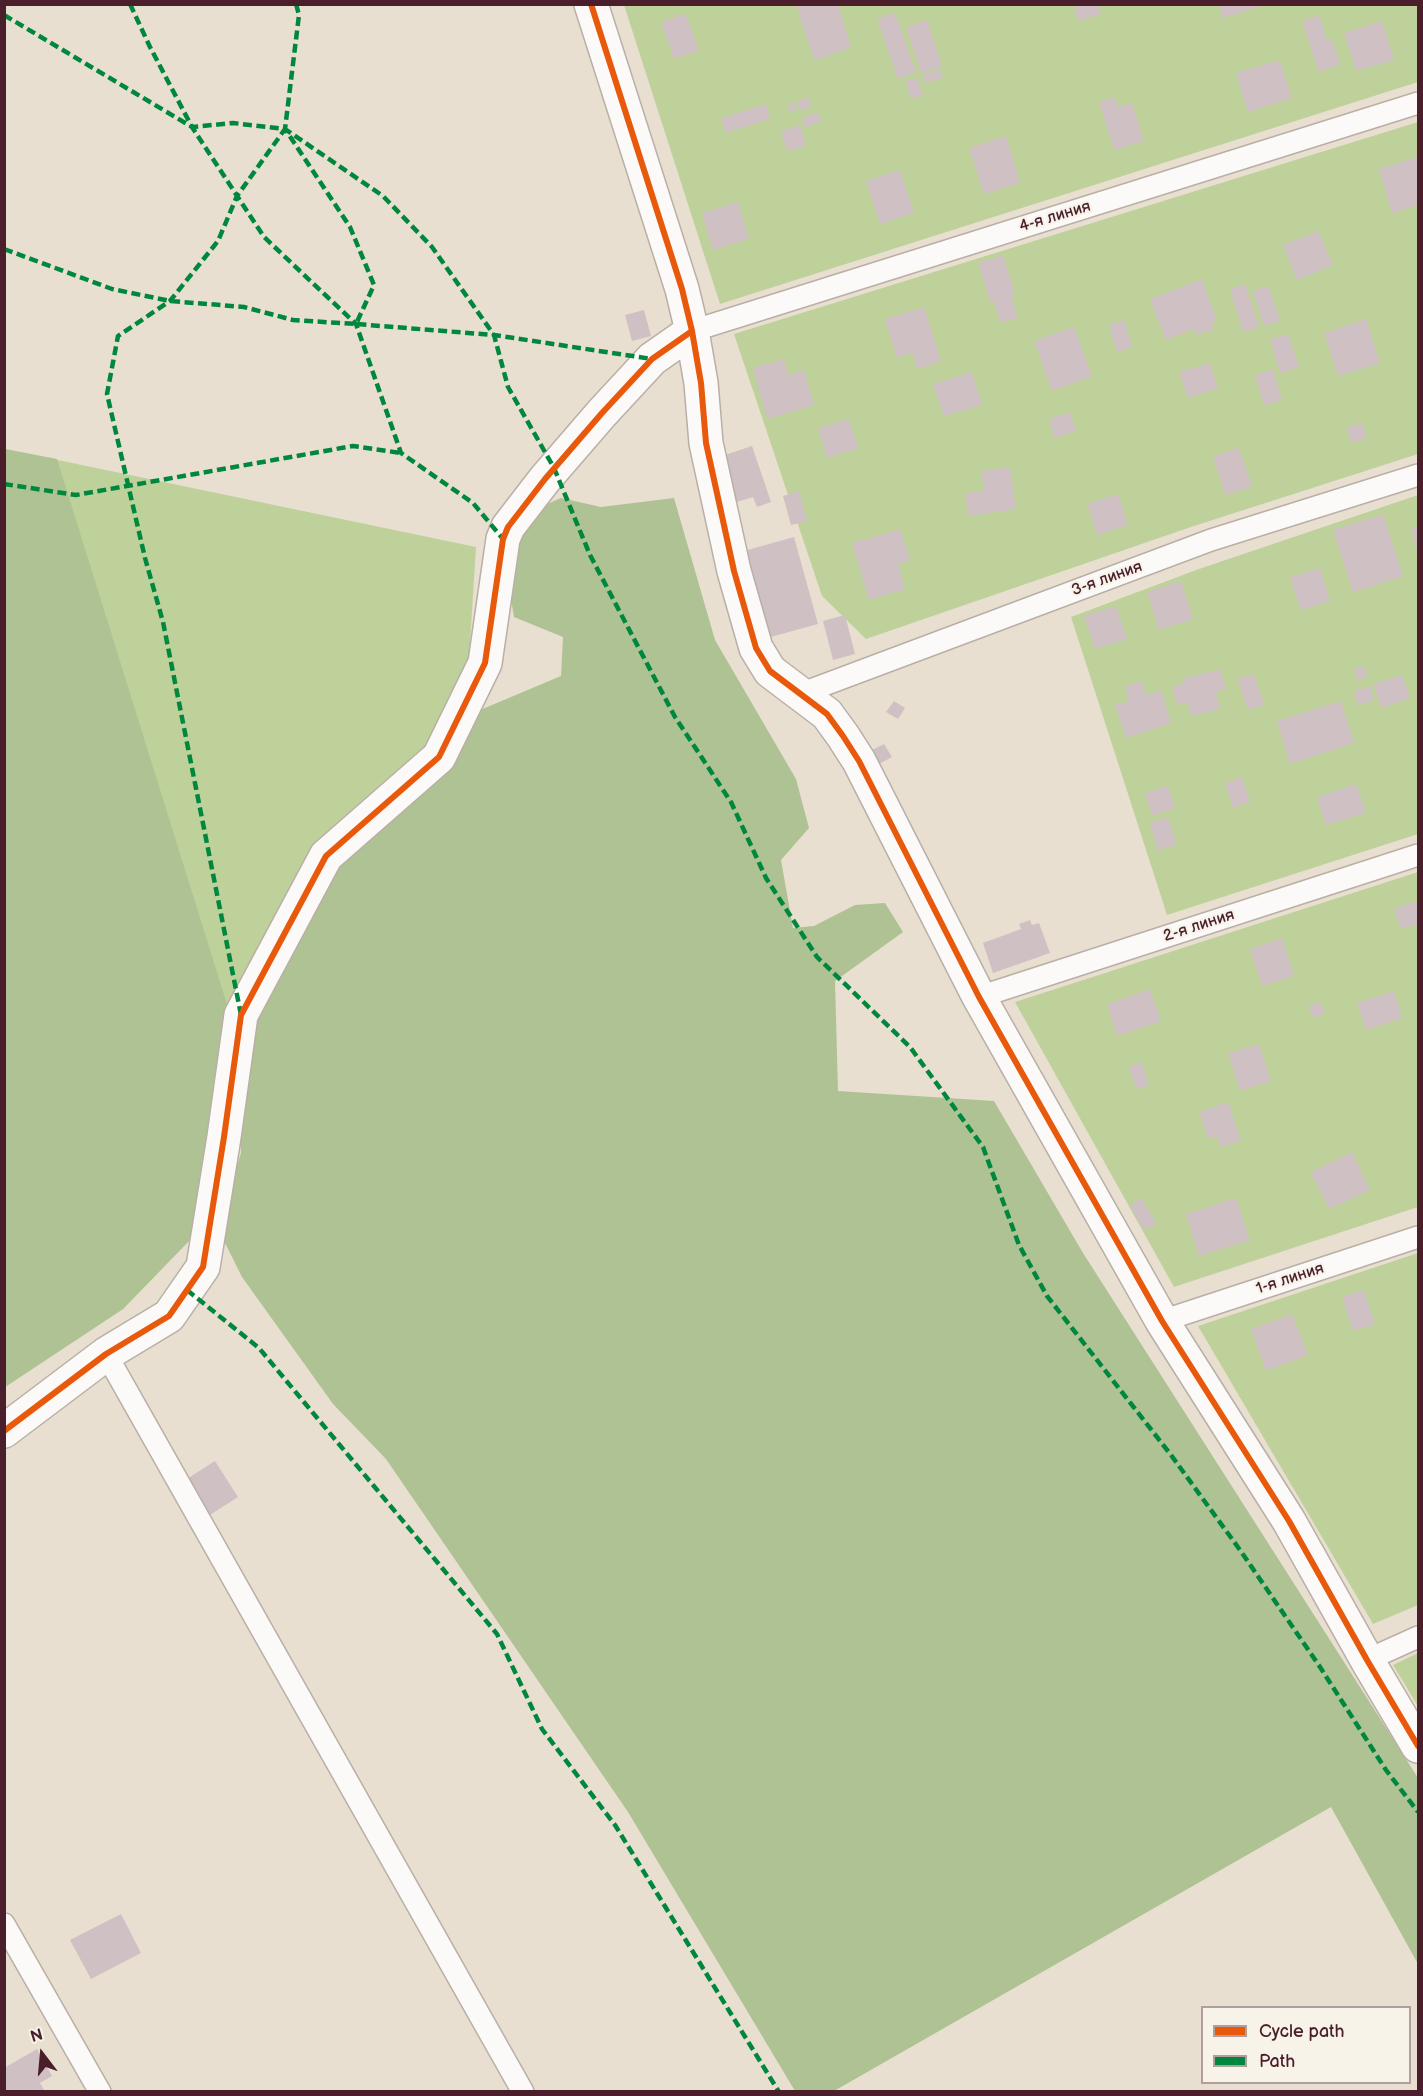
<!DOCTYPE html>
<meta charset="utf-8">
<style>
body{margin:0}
#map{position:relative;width:1423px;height:2096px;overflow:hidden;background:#e8dfd0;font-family:"Balsamiq Sans",sans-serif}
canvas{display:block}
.frame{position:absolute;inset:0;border:6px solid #4a1f2b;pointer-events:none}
.legend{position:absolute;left:1201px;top:2006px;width:210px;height:78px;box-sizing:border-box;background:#f7f3e8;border:2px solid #b29e9c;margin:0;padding:8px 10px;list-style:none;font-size:18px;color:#4a1f2b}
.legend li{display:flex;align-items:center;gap:12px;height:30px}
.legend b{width:30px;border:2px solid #b29e9c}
.north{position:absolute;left:12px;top:2024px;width:60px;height:60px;-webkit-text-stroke:4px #f7f3e8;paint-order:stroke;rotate:344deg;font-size:16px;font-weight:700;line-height:24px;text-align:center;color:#4a1f2b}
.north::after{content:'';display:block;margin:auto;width:21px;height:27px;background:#4a1f2b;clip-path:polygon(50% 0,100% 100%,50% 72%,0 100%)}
</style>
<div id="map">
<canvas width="1423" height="2096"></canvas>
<div class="frame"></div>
<ul class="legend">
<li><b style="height:8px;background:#e8590c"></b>Cycle path</li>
<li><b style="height:8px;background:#00873e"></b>Path</li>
</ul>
<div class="north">N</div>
</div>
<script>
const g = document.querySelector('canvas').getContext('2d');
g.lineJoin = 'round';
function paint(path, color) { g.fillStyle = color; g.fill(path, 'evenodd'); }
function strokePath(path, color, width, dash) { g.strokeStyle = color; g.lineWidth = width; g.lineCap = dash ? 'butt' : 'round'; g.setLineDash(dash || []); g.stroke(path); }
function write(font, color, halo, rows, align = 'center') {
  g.font = font + ' "Balsamiq Sans",sans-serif'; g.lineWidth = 4.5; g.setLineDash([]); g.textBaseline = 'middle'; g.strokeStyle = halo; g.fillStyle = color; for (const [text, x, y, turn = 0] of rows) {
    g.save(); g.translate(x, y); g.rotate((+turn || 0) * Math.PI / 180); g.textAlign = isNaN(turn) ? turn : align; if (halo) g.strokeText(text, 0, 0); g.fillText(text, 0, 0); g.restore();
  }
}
paint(new Path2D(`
 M624,5H1418V82L720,304Z
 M1418,122V454L1191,527L866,639L822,596L734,334Z
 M5,449L476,547L468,675L419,761L230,1014L189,1241L123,1309L5,1387Z
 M1418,495V834L1167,915L1071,617L1199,569Z
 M1418,872V1207L1174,1287L1015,1002Z
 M1418,1253V1605L1373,1624L1198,1326Z
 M1418,1653V1706L1393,1665Z`), '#bfd19b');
paint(new Path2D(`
 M5,449L57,459L230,1014L212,1142L189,1241L123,1309L5,1387Z
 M561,498L601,507L674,498L715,640L796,779L809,828L781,860L793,928L814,926L855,905L885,903L903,932L835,981L838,1091L994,1101L1083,1253L1418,1778V1964L1331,1807L834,2091H795L628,1812L386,1459L333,1404L242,1277L218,1229L241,1153L236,1086L247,1016L334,857L473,713L561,676L563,637L514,617L507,575L529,512Z`), '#aec294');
paint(new Path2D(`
 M796,4H838L851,48L814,60Z
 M1085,4H1097L1101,14L1078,21L1074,8Z
 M1219,4H1265V5L1223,18Z
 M895,13L916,72L898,79L877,19Z
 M685,14L699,50L674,59L661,22Z
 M1319,15L1327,41L1332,39L1340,65L1319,72L1302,21Z
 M927,20L942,66L921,73L906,27Z
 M1382,21L1394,60L1356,71L1344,33Z
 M1280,60L1292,98L1248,112L1236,73Z
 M940,69L943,78L925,83L923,75Z
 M917,78L923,95L911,99L905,81Z
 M808,97L811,107L800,110L797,101Z
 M1115,97L1118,107L1132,103L1144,141L1114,150L1099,102Z
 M794,102L797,110L790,112L788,104Z
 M766,104L770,119L725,133L721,118Z
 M818,112L821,122L805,127L802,118Z
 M800,125L806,146L787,151L781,131Z
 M1006,136L1020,183L984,194L969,148Z
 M1418,157V205L1392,213L1379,169Z
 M900,170L914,213L880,224L866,181Z
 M738,202L749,239L713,250L702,213Z
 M1318,231L1333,265L1297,280L1283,245Z
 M1003,255L1015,294L1011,296L1018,318L1000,323L994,301L990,302L978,263Z
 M1202,279L1217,321L1212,322L1214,329L1197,335L1194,329L1166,340L1150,299Z
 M1245,284L1259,327L1243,332L1230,289Z
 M1268,286L1280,321L1264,326L1253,291Z
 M924,307L941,361L917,369L912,353L897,358L885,319Z
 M644,310L651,336L632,341L625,315Z
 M1366,319L1380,363L1338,376L1324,333Z
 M1124,320L1132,347L1117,352L1109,325Z
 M1074,327L1092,376L1052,391L1034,341Z
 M1288,334L1299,367L1280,373L1270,339Z
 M784,359L788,375L804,370L814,405L767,419L753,368Z
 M1210,363L1218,388L1188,398L1179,372Z
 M1273,369L1282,400L1264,405L1255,375Z
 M972,372L982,405L944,416L933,384Z
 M1070,412L1076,431L1054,438L1049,419Z
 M849,419L858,448L827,458L818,428Z
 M1363,423L1366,439L1351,443L1347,427Z
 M752,446L771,502L757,507L753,497L737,502L722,456Z
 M1239,448L1252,487L1225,495L1213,456Z
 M1010,467L1016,509L968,516L965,493L984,491L981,471Z
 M799,491L807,521L791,525L783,496Z
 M1118,494L1128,525L1097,535L1087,504Z
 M1383,514L1403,576L1353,592L1333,530Z
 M1418,527V552L1411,529Z
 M900,529L910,560L898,564L905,589L869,600L852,543Z
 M794,537L818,624L767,638L744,551Z
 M1320,568L1330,601L1301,610L1290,577Z
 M1181,581L1193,619L1159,630L1147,592Z
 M1116,606L1127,639L1095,649L1084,616Z
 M845,615L855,654L833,660L823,621Z
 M1364,666L1367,677L1357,680L1354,669Z
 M1220,669L1226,689L1216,692L1220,709L1191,716L1188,702L1177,705L1172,687L1183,684L1182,679Z
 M1254,674L1264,705L1248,710L1237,678Z
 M1402,675L1410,698L1381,708L1373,684Z
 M1142,681L1146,695L1161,690L1171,723L1126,738L1115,705L1129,701L1125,686Z
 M1370,686L1374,700L1358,705L1354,691Z
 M894,701L905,708L898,719L886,712Z
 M1341,701L1354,743L1290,764L1277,721Z
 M884,744L892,757L879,764L872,750Z
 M1242,777L1250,802L1233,808L1225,783Z
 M1356,784L1366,813L1326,825L1317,797Z
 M1168,786L1175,808L1152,816L1145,793Z
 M1168,817L1177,844L1158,851L1150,823Z
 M1418,901V924L1401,929L1394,909Z
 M1030,920L1032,925L1039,923L1050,953L993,973L983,943L1021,929L1019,924Z
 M1282,938L1294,976L1262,986L1250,949Z
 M1150,989L1161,1021L1117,1036L1107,1004Z
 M1394,991L1402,1018L1366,1030L1357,1003Z
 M1319,1001L1325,1013L1314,1018L1308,1007Z
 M1259,1044L1271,1081L1240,1091L1228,1053Z
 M1142,1062L1149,1085L1136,1089L1129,1066Z
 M1228,1102L1241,1141L1220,1147L1217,1136L1208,1139L1199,1112Z
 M1352,1152L1370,1190L1329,1209L1311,1172Z
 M1142,1198L1156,1224L1144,1230L1130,1205Z
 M1236,1198L1250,1240L1199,1256L1186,1214Z
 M1364,1290L1375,1324L1353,1331L1342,1297Z
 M1292,1314L1308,1355L1266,1371L1251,1329Z
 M215,1461L238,1497L202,1520L179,1484Z
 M121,1914L141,1953L91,1979L70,1940Z
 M37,2049L52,2076L40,2083L45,2092H4V2068Z`), '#cfc0c3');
const lane = new Path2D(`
 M692,331L1418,103
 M800,694L1211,540L1418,475
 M979,997L1418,855
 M1162,1321L1418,1237
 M106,1354L523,2092
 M1367,1660L1418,1637
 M4,1924L100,2092`);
const street = new Path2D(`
 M591,4L682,289L692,331L701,383L706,443L734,571L756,648L770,671L827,714L843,736L859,761L979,997L1162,1321L1289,1521L1367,1660L1418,1746
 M4,1431L106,1354L169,1316L203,1267L224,1137L241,1015L326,856L439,757L485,663L503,539L508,527L545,479L602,413L652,359L692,331`);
strokePath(lane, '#b9afa6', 24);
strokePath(street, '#b9afa6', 36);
strokePath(lane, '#fcfaf8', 21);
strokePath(street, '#fcfaf8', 33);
strokePath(new Path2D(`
 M130,4L150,47L192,127L233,123L285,129L383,196L432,247L494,335L508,387L554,468L590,555L675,717L731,802L766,878L817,957L910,1047L983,1147L1019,1245L1047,1296L1171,1455L1240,1550L1320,1667L1386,1770L1418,1812
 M296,4L299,15L285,129L350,227L374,285L356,324L494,335L652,359
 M4,15L192,127L264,237L356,324L401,453L473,503L503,539
 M4,249L112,289L170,301L244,307L293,320L356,324
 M4,484L76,495L353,446L401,453
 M241,1015L163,622L145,558L107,394L118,336L170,301L218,241L237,196L285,129
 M187,1290L259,1348L497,1634L542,1729L615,1825L779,2092`), '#00873e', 4.5, [9, 4.5]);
strokePath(new Path2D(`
 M591,4L682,289L692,331L701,383L706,443L734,571L756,648L770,671L827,714L843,736L859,761L979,997L1162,1321L1289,1521L1367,1660L1418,1746
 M4,1431L106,1354L169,1316L203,1267L224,1137L241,1015L326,856L439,757L485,663L503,539L508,527L545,479L602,413L652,359L692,331`), '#e8590c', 6);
write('16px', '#4a1f2b', '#f7f3e8', [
 ["4-я линия",1055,217,-17],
 ["3-я линия",1107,579,-20],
 ["2-я линия",1199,926,-18],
 ["1-я линия",1290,1279,-18]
]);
</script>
